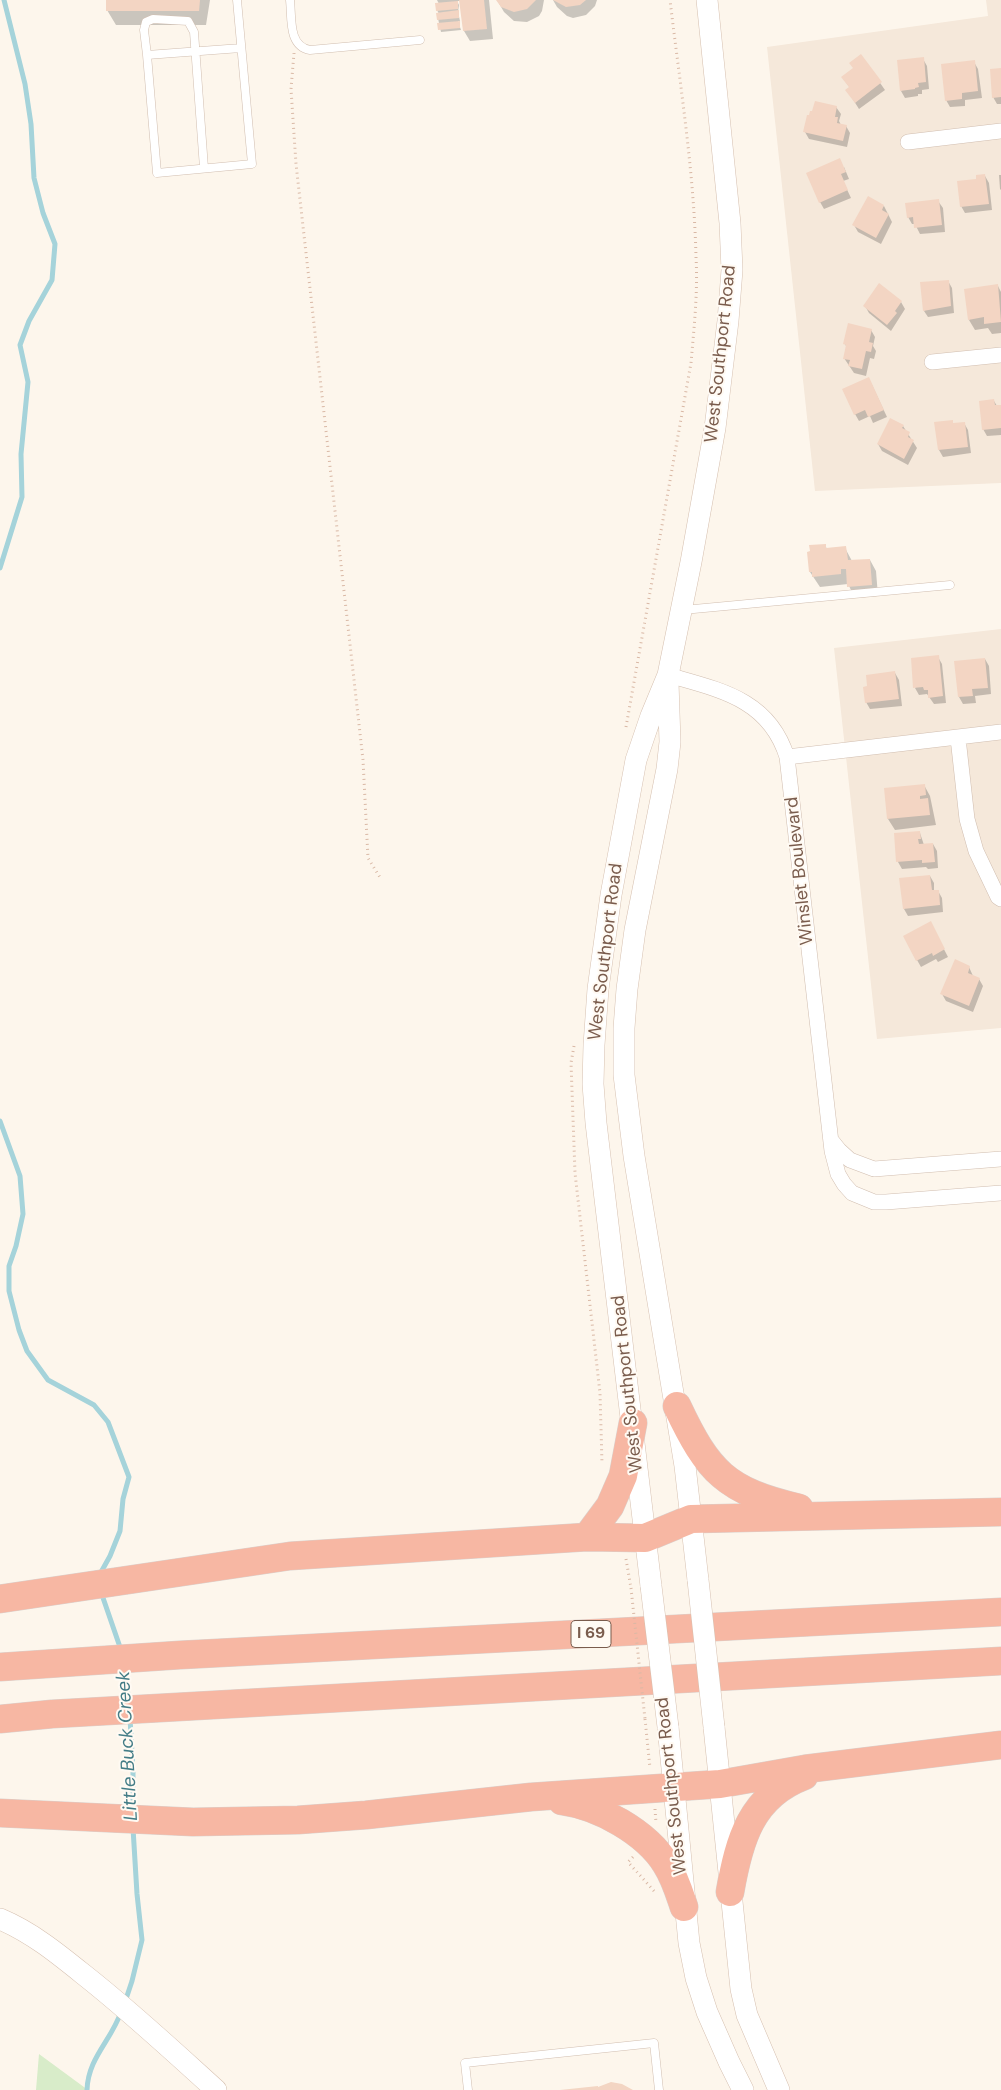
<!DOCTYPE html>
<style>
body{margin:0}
canvas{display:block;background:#fdf6ec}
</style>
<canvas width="1001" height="2090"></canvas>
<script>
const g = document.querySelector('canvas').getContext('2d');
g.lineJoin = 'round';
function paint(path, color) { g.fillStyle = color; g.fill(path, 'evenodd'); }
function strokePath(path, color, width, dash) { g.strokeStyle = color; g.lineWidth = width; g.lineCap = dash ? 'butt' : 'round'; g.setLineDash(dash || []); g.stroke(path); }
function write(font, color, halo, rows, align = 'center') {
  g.font = font + ' "DM Sans",sans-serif'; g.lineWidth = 4; g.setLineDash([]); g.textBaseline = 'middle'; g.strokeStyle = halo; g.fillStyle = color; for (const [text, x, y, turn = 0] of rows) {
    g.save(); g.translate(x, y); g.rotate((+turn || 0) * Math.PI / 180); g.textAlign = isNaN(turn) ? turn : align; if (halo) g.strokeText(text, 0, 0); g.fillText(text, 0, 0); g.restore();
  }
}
paint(new Path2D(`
 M986,0H1001V483L815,491L767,47L988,16Z
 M1001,629V1028L877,1039L834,648Z`), '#f5e8da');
paint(new Path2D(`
 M39,2054L88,2090H36Z`), '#d8ecc9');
paint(new Path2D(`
 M107,0H210L206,25H116L107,10Z
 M437,0H489L493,39L470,41L464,31L461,1H457L459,5L458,12L460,21H458L461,30L441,32L437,14H439L437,10L439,4Z
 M497,0H544L542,11L539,16L527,22L514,21L504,12Z
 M553,0H597L595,6L586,15L573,18L567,16L557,7Z
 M861,56L885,90L859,109L847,90L850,88L843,78L854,69Z
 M923,59L927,66L929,89L922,90V94H918V96L905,98L901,91Z
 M974,62L978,69L982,98L965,100V106L950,107L946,100Z
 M1001,69V104H997L993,97Z
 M836,107L841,114L839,121L841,125L846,126L850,133L847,147L809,139L805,132Z
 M844,167L849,179L843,181L851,198L824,209L820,202Z
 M999,175H1001V190L1000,189Z
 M985,176L989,183L992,210L965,213L961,206L978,180Z
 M938,201L943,208L945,232L920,234L915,224H912L908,217Z
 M884,206L892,222L881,244L858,232L854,225Z
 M948,281L952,288L954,313L928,317L924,311Z
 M998,286L1001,292V333L992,334L988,328L975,330L969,320Z
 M901,302L905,309L891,331L869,313L865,306Z
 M871,330L875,337L873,346L876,351L874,359L870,358L866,376L854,373L844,358L847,348L845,344Z
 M872,385L887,417L873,423L870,416L859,421L855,414Z
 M994,401L997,406H1001V435L987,436L983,429Z
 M952,421L954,425L964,423L968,430L971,453L943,457L939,450Z
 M903,426L917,448L908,465L882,451L878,444Z
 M825,545L827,549L845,548L852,561L870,560L876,571L878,596L855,598L848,584L820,587L810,572L808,553Z
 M938,657L942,664L946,703L934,704L927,694L919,695L915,688Z
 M985,659L989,666L991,694L975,696L976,703L963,704L959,697L956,662Z
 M895,673L899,680L902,706L870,709L866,702Z
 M924,785L930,796L936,825L895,830L888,819L885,790Z
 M920,833L924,845L933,844L937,851L938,868L928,869L926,867L902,869L898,862L896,835Z
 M930,876L934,883V891H938L942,898L943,912L908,916L904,909Z
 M934,930L948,957L938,962L936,959L921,967L917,960Z
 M969,967L973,976L979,979L983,986L973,1012L946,1001L942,994Z`), '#0003');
strokePath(new Path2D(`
 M0,568L22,497L21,454L28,382L20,345L29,321L52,280L55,244L43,213L34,178L31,124L25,84L4,0
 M0,1121L20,1176L23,1214L16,1246L9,1266V1291L19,1330L27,1351L48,1380L94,1405L108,1422L129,1477L123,1499L120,1531L110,1556L100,1574
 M101,1592L121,1650
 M124,1666L129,1702
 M130,1718L133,1771V1812
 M125,2002L132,1981L142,1940L137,1894L133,1828
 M87,2090C88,2058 111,2041 121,2012`), '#a5d3da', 5);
paint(new Path2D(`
 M106,0H200L199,11H106Z
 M459,0H484L487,29L463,31Z
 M496,0H536L527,9L514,12L501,7Z
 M553,0H586L580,5L566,7Z
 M458,1V9L436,11L435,3Z
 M459,10V18L437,20L436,13Z
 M460,21V28L438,30L437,23Z
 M861,54L882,82L855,103L845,90L849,87L841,77L853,68L849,63Z
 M924,57L926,82L918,83L919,87L915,88V89L900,91L897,60Z
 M975,60L978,91L962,93V99L945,101L941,64Z
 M1001,68V97L992,98L990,69Z
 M815,101L837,106L835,117H838L837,123L847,125L843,141L803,132L807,115H809L810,111H812Z
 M840,158L846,172L841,174L848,190L819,203L806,173Z
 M985,174L989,204L960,207L957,181L976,179V175Z
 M868,196L884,205L882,210L889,214L876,238L852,225Z
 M939,199L942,225L914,228L913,217L907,218L905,203Z
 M949,280L951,306L923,311L920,282Z
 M879,283L902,301L895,311L897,313L887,325L863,306Z
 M998,284L1001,322L984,324V317L968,320L964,289Z
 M848,323L872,329L869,342L873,343L871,352L866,351L862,369L848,366L850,360L843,359L846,345L843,344Z
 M869,377L884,410L868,417L865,410L854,415L842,389Z
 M994,399L995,405H1001V428L982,430L979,401Z
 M890,418L904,425L902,428L910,432L908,437L914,440L904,459L877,444Z
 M953,420V423L965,422L968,447L938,450L934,422Z
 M826,544V548L846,546L848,560L870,559L872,585L847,587L846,569H841V574L812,577V572H809L807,552L810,551L809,545Z
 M939,655L943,696L928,698V690H924L923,687L913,688L911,658Z
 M985,658L988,688L972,689L973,696L958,697L954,661Z
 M895,671L899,699L865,703L863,687L867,686L866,675Z
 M925,784L926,795L920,796V799L928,798L930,815L887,819L884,788Z
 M920,831L921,839H918L919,844L933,843L935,862L922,863V860L896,862L894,833Z
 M930,875L932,890H939L940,905L903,909L899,878Z
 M931,921L945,949L933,956L932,953L916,961L903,936Z
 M955,959L970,966L968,973L980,978L969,1006L940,994Z
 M611,2082L622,2084L633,2090H560L598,2086V2087Z`), '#f3d5c3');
const lane = new Path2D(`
 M237,0L252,164L157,173L147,55L241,48
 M290,0C292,18 288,46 310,50L420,40
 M147,55L144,30L146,22L153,19L188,21L194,32L204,168
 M683,610L950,585
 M468,2090L465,2063L654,2043L659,2090`);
const street = new Path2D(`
 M908,142L1001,131
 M932,362L1001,355
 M668,675C720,690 769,699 787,757L832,1151L838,1174L844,1184L852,1193L874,1202H886L1001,1193
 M958,738L967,819L976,851L998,897L1001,899
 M787,757L1001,732
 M831,1140L839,1150L850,1160L874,1169L1001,1159`);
const secondary = new Path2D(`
 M668,682L670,742L667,769L635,930L627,989L624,1028V1075L634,1156L685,1466L698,1580
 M651,1586L596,1123L593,1084L594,1045L598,989L611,895L636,760L651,716L668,675L691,562L715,428L728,321L732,270L730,223L707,0
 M668,1727L689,1943L696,1978L707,2012L729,2062L743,2090
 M714,1727L741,1989L747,2015L779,2090
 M0,1919C31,1932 57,1953 83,1974C129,2010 172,2050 216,2090`);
const highway = new Path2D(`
 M677,1406C708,1472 726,1491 799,1508
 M587,1537L610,1506L623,1476L633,1423
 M0,1599L290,1556L587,1537L645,1538L691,1519L1001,1512
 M0,1667L180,1655L1001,1612
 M0,1719L52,1714L1001,1661
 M562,1801C599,1806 646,1832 666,1864C675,1878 679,1892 684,1907
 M0,1813L193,1822L298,1820L366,1815L531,1797L720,1784L805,1769L1001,1745
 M730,1892C739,1840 751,1796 804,1776`);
strokePath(lane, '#d1beb0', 9);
strokePath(street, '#d1beb0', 16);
strokePath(secondary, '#d6c0b0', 22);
strokePath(highway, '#dad1cd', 29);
strokePath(new Path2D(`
 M294,53L291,89L296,164L363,760L368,858L381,879
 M626,727L691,363C694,328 698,292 696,257C694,171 680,85 670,0
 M574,1046L571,1063L575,1173L600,1393L602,1463
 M626,1559L631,1588
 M645,1719L650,1768
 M655,1809L656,1823
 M633,1857L628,1862L654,1891`), '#d9b8a5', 3, [1, 4]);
strokePath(lane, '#fff', 8);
strokePath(street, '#fff', 15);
strokePath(secondary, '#fff', 21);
strokePath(highway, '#f7b7a3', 28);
const secondaryBridge = new Path2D(`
 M698,1580L714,1727
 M651,1586L668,1727`);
strokePath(secondaryBridge, '#d6c0b0', 22, []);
strokePath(new Path2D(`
 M631,1588L645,1719`), '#d9b8a5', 3, [1, 4]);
strokePath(secondaryBridge, '#fff', 21);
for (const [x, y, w] of [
 [591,1634,40]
]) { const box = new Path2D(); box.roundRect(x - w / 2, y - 13.5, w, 27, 4); g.fillStyle = '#fffaf3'; g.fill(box); strokePath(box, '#7a5c4d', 1); }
write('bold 16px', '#7a5c4d', null, [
 ["I 69",591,1634]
]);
write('18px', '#7a5c4d', '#fffaf3', [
 ["West Southport Road",721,354,-84],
 ["Winslet Boulevard",800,871,-96],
 ["West Southport Road",606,952,-83],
 ["West Southport Road",628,1384,-96],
 ["West Southport Road",672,1786,-96]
]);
write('italic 19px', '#437c86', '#fffaf3', [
 ["Little Buck Creek",128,1746,-93]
]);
</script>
